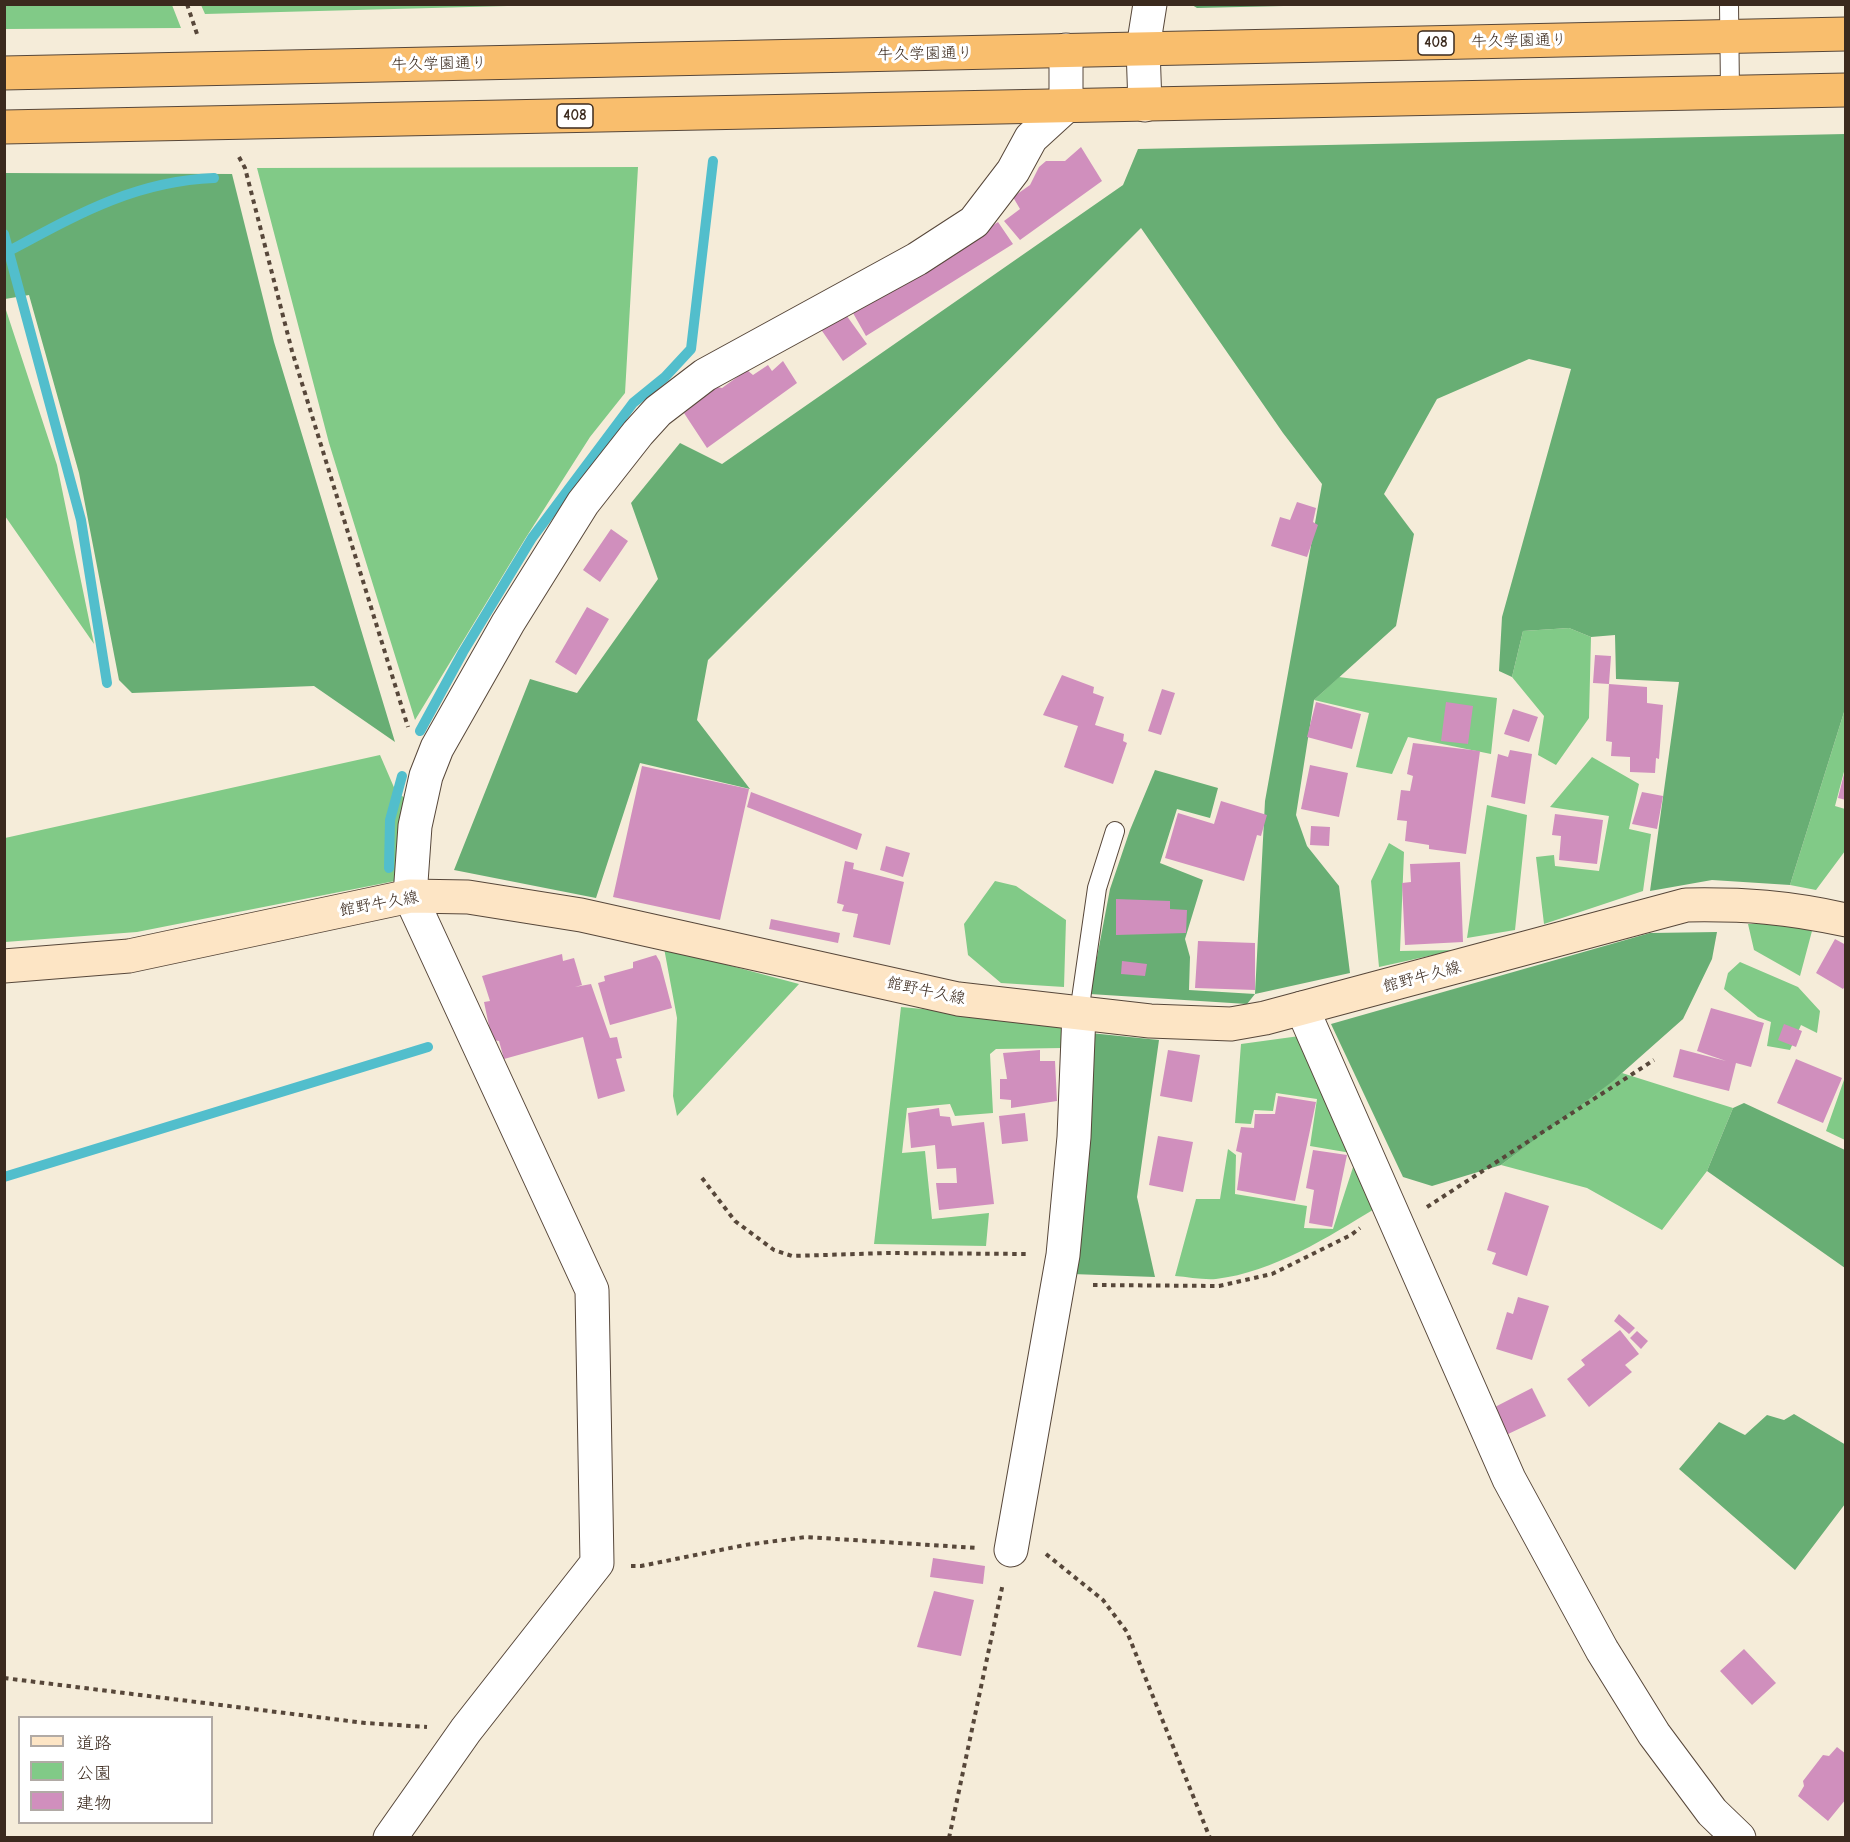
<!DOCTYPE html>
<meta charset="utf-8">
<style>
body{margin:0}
#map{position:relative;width:1850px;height:1842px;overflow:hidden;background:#f5ecd9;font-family:"Comic Neue","Klee One",sans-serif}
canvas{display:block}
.frame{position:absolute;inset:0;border:6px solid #3b2a1e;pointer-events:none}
.legend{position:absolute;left:18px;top:1716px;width:195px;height:108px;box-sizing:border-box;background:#fff;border:2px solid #b1aaa5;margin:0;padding:8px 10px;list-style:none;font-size:18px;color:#3b2a1e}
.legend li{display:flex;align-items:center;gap:12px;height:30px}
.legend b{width:30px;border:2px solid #b1aaa5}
</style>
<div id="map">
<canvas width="1850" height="1842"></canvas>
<div class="frame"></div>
<ul class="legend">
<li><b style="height:8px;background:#fde5c5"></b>道路</li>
<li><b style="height:16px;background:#81ca87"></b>公園</li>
<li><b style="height:16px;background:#d08fbd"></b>建物</li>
</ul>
</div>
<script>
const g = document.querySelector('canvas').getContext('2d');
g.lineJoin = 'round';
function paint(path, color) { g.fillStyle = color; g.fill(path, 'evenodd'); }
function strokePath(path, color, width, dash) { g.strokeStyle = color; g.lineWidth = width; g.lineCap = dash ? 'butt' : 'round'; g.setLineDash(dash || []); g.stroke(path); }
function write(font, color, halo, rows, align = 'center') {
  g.font = font + ' "Comic Neue","Klee One",sans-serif'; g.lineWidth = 6; g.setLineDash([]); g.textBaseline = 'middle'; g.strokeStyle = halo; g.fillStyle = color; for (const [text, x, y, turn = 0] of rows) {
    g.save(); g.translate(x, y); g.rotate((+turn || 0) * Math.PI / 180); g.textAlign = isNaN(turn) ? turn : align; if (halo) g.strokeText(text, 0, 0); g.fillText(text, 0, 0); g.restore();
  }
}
paint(new Path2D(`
 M4,5H172L181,28L5,29Z
 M201,5H545L205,14Z
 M638,167L625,393L590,437L525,539L415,720L329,443L257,168Z
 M5,307L57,465L94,644L5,516Z
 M1569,628L1591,637L1589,718L1556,765L1538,755L1544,716L1512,677L1523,631Z
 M1339,677L1497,698L1491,754L1408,737L1392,774L1356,767L1369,713L1314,700Z
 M1845,709V768L1835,806L1845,809V851L1816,890L1790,885Z
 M380,755L396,792L405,798L400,816L395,881L137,932L5,942V838Z
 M1592,757L1639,784L1629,829L1651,834L1643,891L1544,924L1536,857L1554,855L1555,866L1599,871L1609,816L1550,807Z
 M1487,805L1527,815L1515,930L1467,938Z
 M1389,843L1404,852L1400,951L1456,950L1379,967L1371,881Z
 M995,881L1016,886L1066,920L1064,987L1001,983L968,955L964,924Z
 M1783,923L1812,931L1800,976L1754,950L1748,924Z
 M664,948L799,984L677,1116L673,1096L677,1018Z
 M1740,962L1798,987L1820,1011L1817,1033L1801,1025L1790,1050L1767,1046L1771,1022L1758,1017L1724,989L1728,973Z
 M901,1007L1062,1022L1063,1048L996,1049L990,1054L993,1113L955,1116L950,1104L907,1108L902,1153L925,1151L932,1219L989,1213L986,1246L874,1244Z
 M1307,1035L1351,1153L1310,1146L1317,1099L1276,1093L1273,1111L1254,1110L1251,1124L1235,1123L1241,1044Z
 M1622,1073L1733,1108L1707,1171L1662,1230L1587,1188L1501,1165Z
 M1845,1077L1846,1140H1845L1826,1131Z
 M1228,1149L1236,1155L1235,1194L1307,1206L1304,1228L1333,1229L1356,1158L1376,1208C1328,1237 1274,1272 1216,1279C1203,1280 1188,1277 1175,1276L1196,1199H1220Z`), '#81ca87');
paint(new Path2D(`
 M1192,5H1327L1197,8Z
 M1845,134V709L1790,885L1712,880L1650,891L1679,682L1616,679L1615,635L1591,637L1569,628L1523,631L1512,677L1499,671L1502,617L1571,369L1529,359L1437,399L1384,494L1414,534L1396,626L1314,700L1296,815L1307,846L1339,886L1350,973L1255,994L1247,1004L1090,994L1110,889L1130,830L1155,770L1218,788L1210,818L1177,809L1160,863L1203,880L1185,939L1190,957L1189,990L1255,994L1265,801L1322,484L1283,433L1141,228L708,660L697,720L750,789L640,763L596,898L454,870L530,679L577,693L658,579L631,503L680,443L722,464L1123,185L1138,149Z
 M5,173L232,174L274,342L395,742L314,686L132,693L119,680L79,473L29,295L5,299Z
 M1717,932L1712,959L1683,1019L1613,1081L1501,1165L1432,1186L1403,1177L1331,1024L1650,933Z
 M1090,1033L1159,1040L1137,1197L1155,1277L1072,1274Z
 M1744,1103L1845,1150V1268L1707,1171L1733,1108Z
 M1794,1414L1846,1445L1845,1504L1795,1570L1679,1469L1719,1422L1745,1435L1767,1415L1784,1420Z`), '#68ae74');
strokePath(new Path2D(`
 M4,234L81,520L107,683
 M9,251C76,215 135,181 214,178
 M420,731L463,652L532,538L633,403L665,377L691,349L713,161
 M389,868L390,820L402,776
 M4,1177L428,1047`), '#52becc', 10);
paint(new Path2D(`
 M1081,147L1102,181L1020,240L1004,221L1020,209L1013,197L1030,185L1039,167L1046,161H1065Z
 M998,222L1013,244L866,336L853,313Z
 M844,312L867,344L843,361L820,328Z
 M783,361L797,383L707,448L684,413L717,387L722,388L747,370L753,375L768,365L772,371Z
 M1297,502L1316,508L1313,522L1318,525L1307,557L1271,546L1280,517L1290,520Z
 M611,529L628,541L600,582L583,570Z
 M587,607L609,619L576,675L555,662Z
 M1595,655L1611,656L1609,684L1593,683Z
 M1062,675L1094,687L1093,693L1104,697L1095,725L1124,734L1123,741L1127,743L1113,784L1064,767L1078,726L1043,715Z
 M1609,684L1647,687V703L1663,705L1659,759L1656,758L1655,773L1630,772V757L1611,756L1612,742L1606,741Z
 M1162,689L1175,693L1161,735L1148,731Z
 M1316,702L1361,714L1352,749L1307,737Z
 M1446,702L1473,706L1468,744L1441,741Z
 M1513,709L1538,717L1529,742L1504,734Z
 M1413,743L1480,751L1466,854L1429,849V845L1405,841L1407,821L1397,820L1401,790L1410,791L1413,776L1407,774Z
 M1510,750L1532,754L1525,804L1491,797L1498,754L1508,757Z
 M1310,765L1348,773L1339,817L1301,809Z
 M642,766L749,789L720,920L613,897Z
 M1845,770H1846V800L1838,798Z
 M751,792L862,834L857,850L747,807Z
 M1642,792L1663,796L1657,829L1632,824Z
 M1221,801L1267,815L1261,836L1257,835L1244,881L1165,858L1178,813L1214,824Z
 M1555,814L1603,820L1597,864L1559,860L1561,836L1552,835Z
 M1311,826L1330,827L1329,846L1310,845Z
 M886,846L910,853L903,877L880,870Z
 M845,861L854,863L853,869L904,882L890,945L853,937L858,914L842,911L844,905L837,903Z
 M1460,862L1463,942L1405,945L1402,883L1411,882L1410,864Z
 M1116,899L1170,901V909L1187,910L1186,933L1116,935Z
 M771,919L840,933L838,943L769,929Z
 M1835,939L1846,945V985L1843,989L1816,973Z
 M1198,941L1255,943V990L1195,988Z
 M562,954L563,961L574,958L582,985L575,987L591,984L610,1038L617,1037L622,1058L616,1059L625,1091L598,1099L583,1037L504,1059L499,1041L492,1040L484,1002L490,1001L482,976Z
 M656,955L660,962L672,1008L610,1025L598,983L605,981L604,976L633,968V962Z
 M1122,961L1147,964L1145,976L1121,974Z
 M1711,1008L1764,1023L1751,1067L1736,1063L1729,1091L1673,1077L1680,1049L1726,1061L1697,1051Z
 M1784,1024L1802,1031L1796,1047L1778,1040Z
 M1040,1050V1061H1055L1057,1101L1011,1108V1100L1000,1099V1079H1007L1003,1053Z
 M1168,1050L1200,1055L1192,1102L1160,1096Z
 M1796,1059L1842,1078L1823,1123L1777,1103Z
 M1278,1096L1316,1102L1295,1201L1237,1190L1242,1153L1236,1151L1241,1127L1254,1128L1255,1114H1275Z
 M939,1108L940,1116L950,1117L952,1126L984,1122L994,1204L939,1210L936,1183H957L956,1168L937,1169L935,1145L911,1148L908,1113Z
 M1025,1113L1028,1141L1002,1144L999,1116Z
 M1158,1136L1193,1142L1183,1192L1149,1185Z
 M1313,1150L1347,1155L1332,1227L1309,1223L1314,1190L1306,1188Z
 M1505,1192L1549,1206L1527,1276L1492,1264L1496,1253L1487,1250Z
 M1518,1297L1549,1306L1532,1360L1496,1349L1507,1312L1513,1314Z
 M1619,1314L1635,1328L1629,1334L1614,1321Z
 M1620,1330L1639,1354L1625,1365L1632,1372L1589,1407L1567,1379L1585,1365L1581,1360Z
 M1637,1331L1648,1341L1641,1349L1630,1338Z
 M1532,1388L1546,1416L1506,1435L1493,1408Z
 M933,1558L985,1566L983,1584L930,1577Z
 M934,1591L974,1600L961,1656L917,1647Z
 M1744,1649L1776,1683L1752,1705L1720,1671Z
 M1837,1747L1846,1754V1799L1828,1821L1798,1796L1804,1786L1803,1781L1823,1755L1829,1756Z`), '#d08fbd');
const lane = new Path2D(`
 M1729,4L1730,92
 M1079,1013L1097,888L1115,831`);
const street = new Path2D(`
 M1145,105L1143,48L1150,4
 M1302,1008L1509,1479L1602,1650L1654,1734L1712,1812L1739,1838
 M1011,1550L1063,1255L1074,1137L1079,1013
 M390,1838L466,1730L597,1563L592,1290L410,896L415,826L426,776L437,748L508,623L583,503L638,433L658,411L705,375L917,259L974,222L1013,171L1031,138L1066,106V50`);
const secondary = new Path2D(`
 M4,966L129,956L410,896L468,897L581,915L958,999L1150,1021L1231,1024L1265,1018L1686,905C1745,904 1787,907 1846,920`);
const highway = new Path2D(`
 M4,73L1846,34
 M4,127L1846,90`);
strokePath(lane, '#57473a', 20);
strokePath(street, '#57473a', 35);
strokePath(secondary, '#57473a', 35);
strokePath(highway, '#57473a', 35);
strokePath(new Path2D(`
 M187,4L197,34
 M239,157L245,168L292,351L408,727
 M702,1178L735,1221L774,1250L792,1256L888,1253L1029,1254
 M1427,1207L1654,1060
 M1093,1285L1219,1286L1272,1274L1351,1235L1360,1228
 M1046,1554L1103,1600L1127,1632L1210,1838
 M631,1566H641L745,1545L806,1537L977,1548
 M4,1678L365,1723L427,1727
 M949,1838L1003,1583`), '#57473a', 4, [4.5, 4.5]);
strokePath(lane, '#fff', 18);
strokePath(street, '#fff', 33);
strokePath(secondary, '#fde5c5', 33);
strokePath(highway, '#f9be6d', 33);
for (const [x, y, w] of [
 [1436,43,36],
 [575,116,36]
]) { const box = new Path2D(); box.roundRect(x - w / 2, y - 12, w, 24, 4.5); g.fillStyle = '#fff'; g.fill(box); strokePath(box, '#3b2a1e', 1.5); }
write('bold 15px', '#3b2a1e', null, [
 ["408",1436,43],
 ["408",575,116]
]);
write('16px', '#3b2a1e', '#fff', [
 ["牛久学園通り",1519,41,-1],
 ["牛久学園通り",925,54,-1],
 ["牛久学園通り",439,64,-1],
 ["館野牛久線",379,904,-10],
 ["館野牛久線",1422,977,-15],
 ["館野牛久線",926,991,12]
]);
</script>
